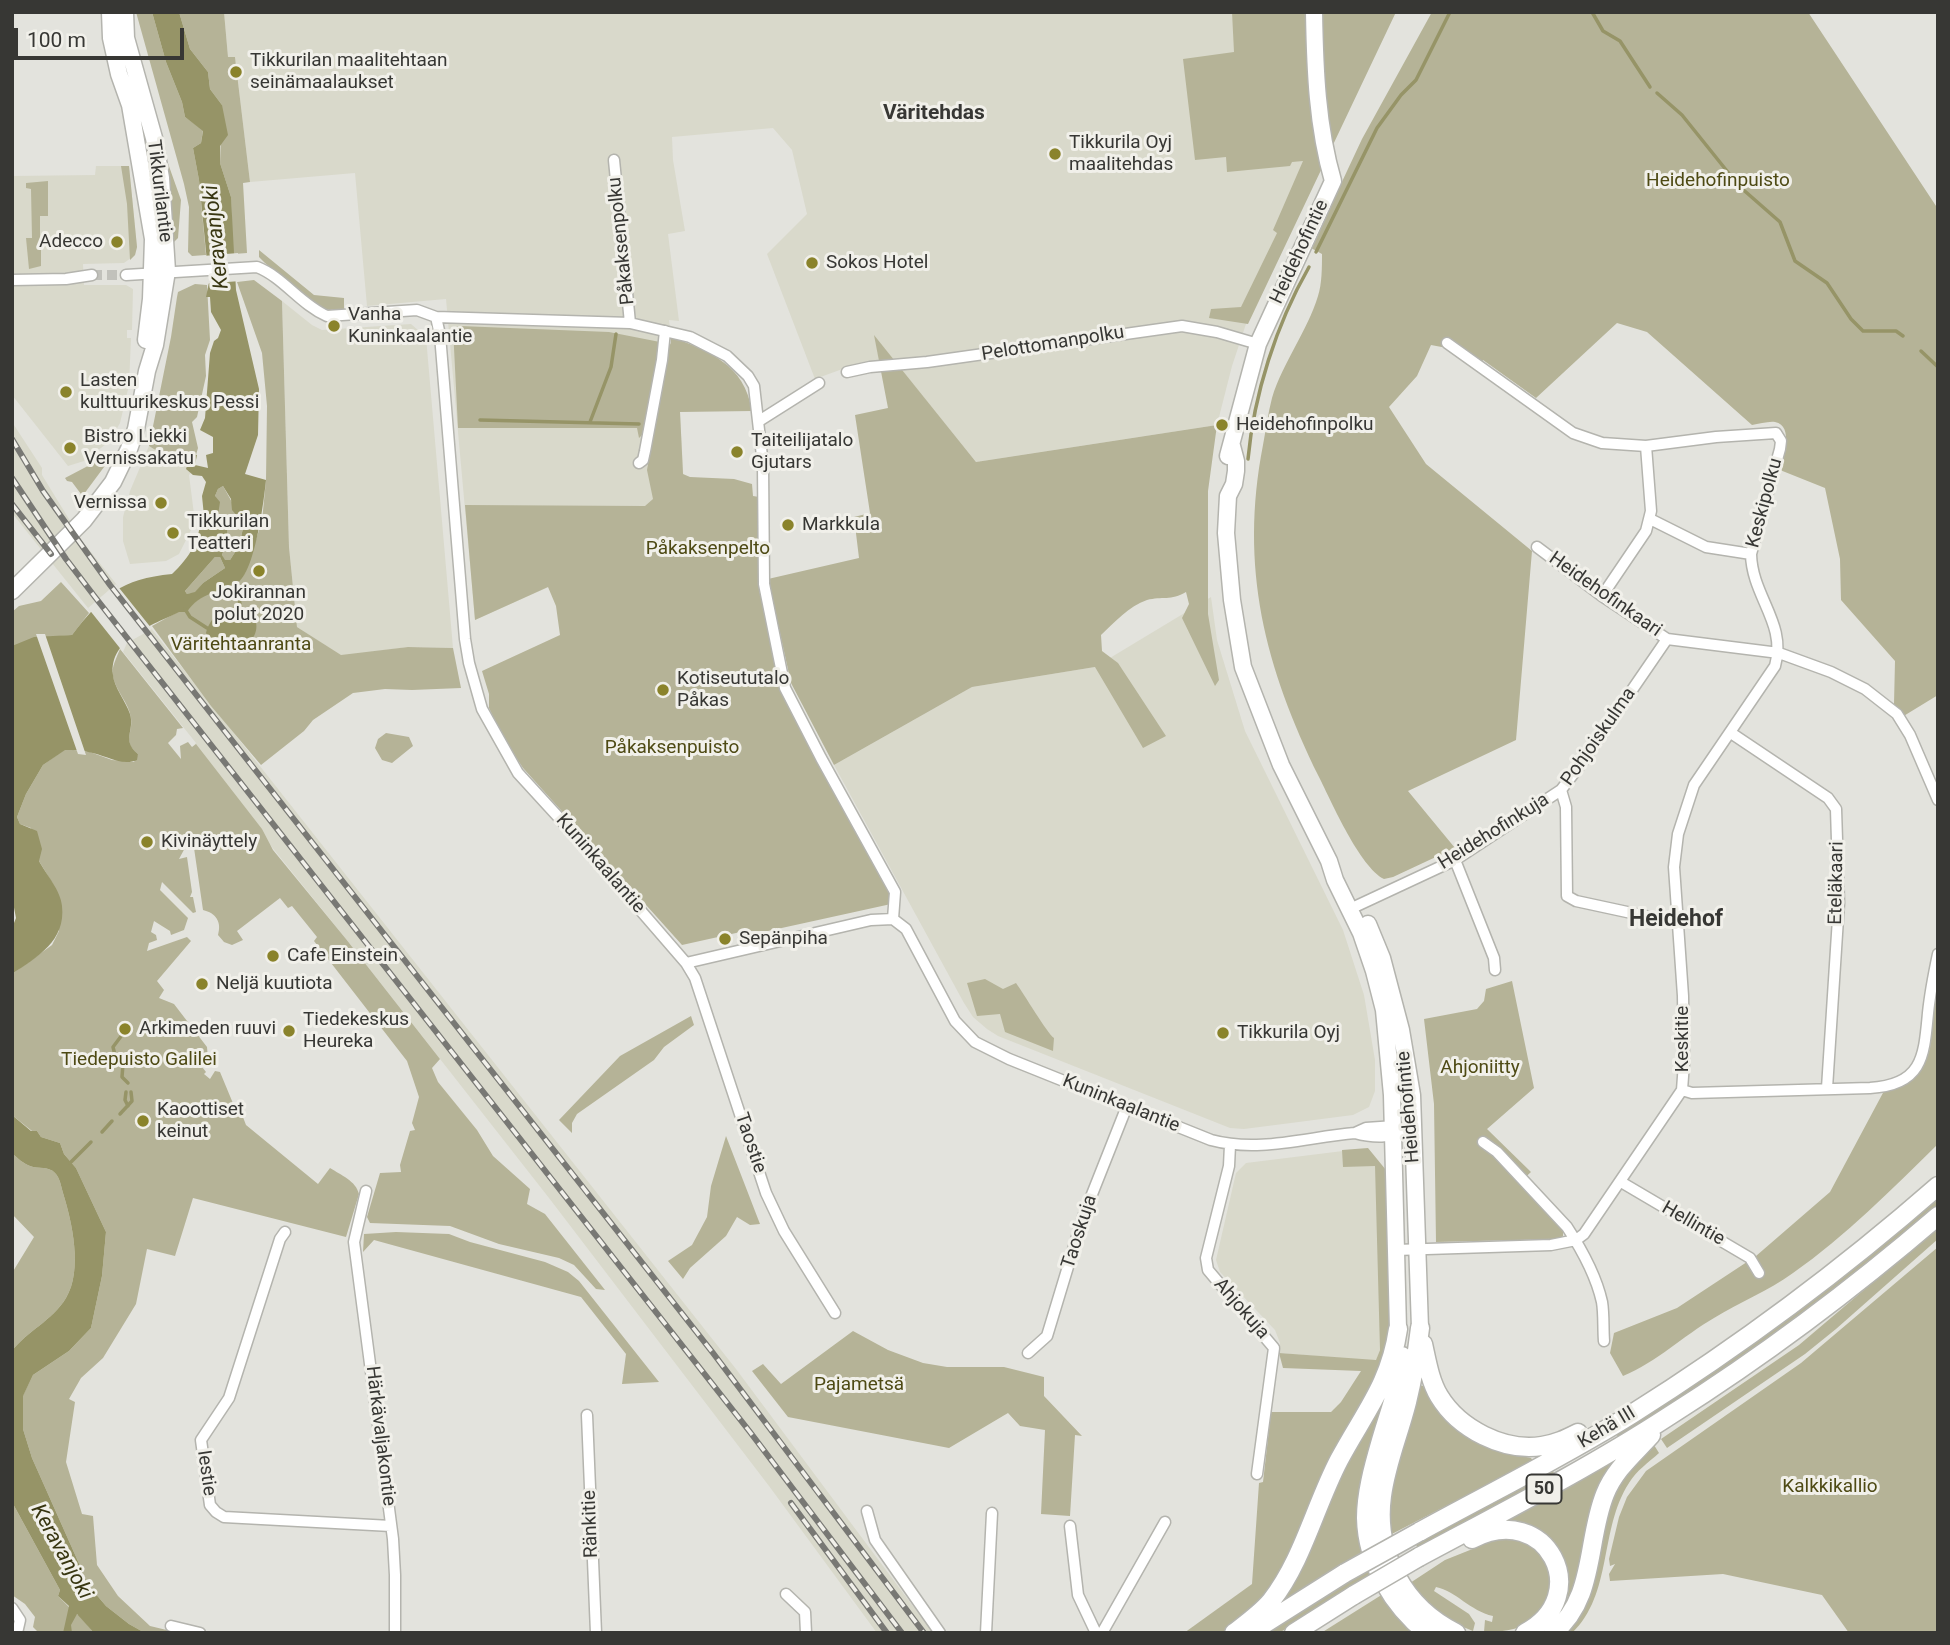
<!DOCTYPE html>
<meta charset="utf-8">
<style>
body{margin:0}
#map{position:relative;width:1950px;height:1645px;overflow:hidden;background:#e3e3dd;font-family:Roboto,sans-serif}
canvas{display:block}
.frame{position:absolute;inset:0;border:14px solid #373734;pointer-events:none}
.scale{position:absolute;left:14px;top:28px;width:170px;height:32px;box-sizing:border-box;border:4px solid #373734;border-top:0;padding-left:9px;font-size:21px;line-height:24px;white-space:nowrap;color:#373734;-webkit-text-stroke:5px #f1f0ea;paint-order:stroke}
</style>
<div id="map">
<canvas width="1950" height="1645"></canvas>
<div class="frame"></div>
<div class="scale">100 m</div>
</div>
<script>
const g = document.querySelector('canvas').getContext('2d');
g.lineJoin = 'round';
function paint(path, color) { g.fillStyle = color; g.fill(path, 'evenodd'); }
function strokePath(path, color, width, dash) { g.strokeStyle = color; g.lineWidth = width; g.lineCap = dash ? 'butt' : 'round'; g.setLineDash(dash || []); g.stroke(path); }
function write(font, color, halo, rows, align = 'center') {
  g.font = font + ' Roboto,sans-serif'; g.lineWidth = 6; g.setLineDash([]); g.textBaseline = 'middle'; g.strokeStyle = halo; g.fillStyle = color; for (const [text, x, y, turn = 0] of rows) {
    g.save(); g.translate(x, y); g.rotate((+turn || 0) * Math.PI / 180); g.textAlign = isNaN(turn) ? turn : align; if (halo) g.strokeText(text, 0, 0); g.fillText(text, 0, 0); g.restore();
  }
}
paint(new Path2D(`
 M224,12H1394L1246,324L1232,366L1217,425L976,462L875,337L879,360L848,367L815,379L767,254L807,214L792,150L773,128L672,137L673,160L685,231L668,234L679,321L669,320L680,412L684,489L553,585L475,620L446,299L367,306L355,173L250,182L235,57H228Z
 M96,166H129L137,247L135,255L124,263L83,264L84,285H126L133,289L132,330H127V338H131L129,385L120,423L110,441L84,461L68,466L12,395V176L95,175Z
 M282,301L312,325L322,330L411,324L426,337L453,648L408,647L341,656L297,627L289,547Z
 M12,422L42,468V475L83,542L736,1369L933,1633H877L769,1486L549,1198L346,939L192,748L196,743L12,513Z
 M149,446L171,459L189,462L188,468L191,473L189,475L195,522L179,554L166,561L130,564L123,541V517L130,491Z
 M1211,597L1217,640L1245,731L1343,930L1364,995L1375,1060V1091L1369,1107L1353,1115L1244,1129L1230,1128L998,1036L987,1029L973,1017L964,1003L834,765L972,687L1095,667Z
 M1359,1149L1367,1150L1378,1164L1381,1347L1376,1361L1279,1353L1280,1343L1275,1330L1220,1272L1216,1260L1236,1173L1246,1163Z`), '#d9d9cb');
paint(new Path2D(`
 M136,12H152L166,62L182,102L185,117L203,130L201,143L193,148L199,180L206,255L192,256L188,252L189,207L184,184Z
 M179,12H224L228,57H235L250,182L243,183L247,253L234,254L232,247L231,197L220,163L222,105L210,89L208,72L190,49Z
 M1232,12H1396L1248,324L1209,318L1211,309L1241,307L1277,233L1273,230L1303,161L1292,162L1290,166L1227,172L1226,157L1195,160L1183,59L1234,52Z
 M1432,12H1808L1938,209V695L1902,717L1894,704L1895,661L1841,600L1840,559L1825,488L1780,470C1782,458 1795,426 1775,422C1769,421 1759,424 1752,425L1647,332L1617,323L1536,398L1483,360L1478,369L1447,348L1431,345L1417,376L1389,407L1426,464L1532,551L1516,740L1408,791L1455,848L1393,877L1384,879C1360,867 1332,803 1319,777C1265,667 1239,568 1263,445C1266,429 1268,413 1272,398C1283,362 1307,332 1318,296C1322,284 1322,267 1322,254L1311,248L1362,139Z
 M165,155L181,200L178,238L174,242L171,238Z
 M121,166H129L137,247L135,255L130,260L127,204Z
 M48,181V216H40V237L50,240V245L41,244V266L29,269L26,238H32L31,189L26,188V183Z
 M259,250L314,295L344,298V309L329,310L317,306L265,263L259,257Z
 M254,280L282,301L289,547L297,627L341,655L408,647L453,648L461,688L412,690L385,689L353,693L313,720L304,731L261,765L211,706L152,626L192,604L206,594L238,582L245,573L262,521L266,480L267,406L262,353L237,282Z
 M195,284L207,285L210,340L205,355L206,376L197,417L192,422L198,448L196,455L191,454L189,462C174,461 162,454 149,446L171,337L177,297L178,292Z
 M460,326L609,332L660,342L644,433L639,438L637,428H458L453,328Z
 M874,335L976,462L1217,425L1208,491V614L1219,680L1215,686L1182,618L1189,604L1186,592C1171,601 1162,596 1147,600C1129,606 1114,623 1101,635L1102,651L1118,663L1166,736L1143,748L1095,667L972,687L834,765L791,683L768,579L859,558L854,517L870,513L855,415L888,408Z
 M671,336C710,353 744,363 752,411L680,412L683,474L690,477L734,479L752,484L753,496L759,497V590L773,641L780,689L892,893L891,904L768,931H745L682,945L523,768L503,738L489,708V694L482,671L560,635L556,606L548,587L475,620L465,505L645,506L653,499L647,470L668,348L671,343Z
 M105,457L107,463L84,494H81L72,482L67,481L65,478Z
 M223,486L244,524L239,546L230,560L224,561L222,555C227,543 229,527 223,516L218,515L215,496L218,489Z
 M215,557H220L225,568L203,583L195,593L187,594L185,591Z
 M61,582L89,613L72,635L37,638L12,675V612L19,606L41,601Z
 M120,649L183,728L177,729L176,735L168,743L181,759L180,746L188,742L192,747L196,744L262,829L273,850L346,939L440,1059L432,1068L438,1082L477,1130L493,1156L530,1189L527,1204L545,1214L605,1290L596,1289L574,1265L559,1258L499,1244L450,1226L370,1223L367,1217L380,1173L401,1172L400,1165L410,1131L415,1130L412,1123L419,1097L407,1061L314,941L317,937L292,906L288,908L280,898L237,931L243,940L232,945L224,942L218,935C222,922 216,913 203,910L193,841L186,846L179,859L187,857L192,892L190,897H193L196,912L193,913L162,882L160,890L188,918L184,930L171,935L170,931L154,921L151,932L156,935L157,940L149,943L147,951L187,937L191,941L157,981L164,990L159,998L174,1004L207,1047L208,1059L199,1063L206,1072L204,1074L210,1079L215,1071L220,1072L237,1113L241,1112L246,1125L318,1184L330,1168C341,1175 356,1181 359,1194L346,1237L193,1198L175,1256L147,1249L136,1304L103,1358L81,1378L69,1399L75,1402L66,1462L82,1514L93,1516L97,1565L118,1596L150,1626L179,1633H145L129,1624L106,1606L89,1586L32,1458L23,1429V1395L33,1375L69,1351L91,1328L102,1276L106,1232L76,1168L64,1154L60,1143L41,1137L37,1131H32L12,1115V974L52,945L59,931L53,884L39,861L31,828L20,824L17,817L26,794L43,765L65,749L90,752L112,760L134,762L138,754C122,741 133,734 131,718C129,703 115,690 113,676C111,667 117,657 120,649Z
 M386,733L409,737L413,746L392,763L382,760L375,748L378,739Z
 M1938,969V1144C1892,1189 1846,1236 1793,1273C1768,1291 1740,1302 1714,1318C1683,1336 1657,1362 1623,1376L1610,1353L1614,1333L1677,1308L1756,1256L1830,1192L1884,1091L1919,1069L1927,1057L1930,1048L1933,989Z
 M985,979L1003,989L1016,983C1024,994 1047,1033 1054,1038L1053,1051L1005,1032L1000,1014L977,1016L967,983Z
 M1512,981L1534,1088L1487,1129L1531,1172L1519,1183L1563,1230V1236L1560,1239L1436,1242L1434,1104L1424,1019L1477,1009L1484,1001L1486,989Z
 M691,1016L694,1025L664,1047L654,1060L577,1114L572,1123V1133L559,1120L620,1056Z
 M726,1136L760,1224L750,1225L737,1217L726,1236L690,1268L683,1279L668,1261L692,1245L707,1217L711,1186Z
 M1368,1148L1386,1170L1390,1321L1388,1356L1285,1566L1257,1605L1224,1633H1184L1252,1584L1259,1483L1263,1482L1271,1412H1331L1341,1402L1361,1371L1283,1368L1279,1353L1376,1360L1380,1350L1375,1166L1343,1167L1342,1150Z
 M12,1153C17,1158 24,1164 30,1166C38,1169 49,1166 55,1173C60,1178 61,1186 63,1193C72,1222 83,1270 66,1298C52,1321 27,1331 12,1351V1273L34,1237L12,1214Z
 M1938,1197V1206L1920,1221C1825,1302 1724,1372 1618,1438L1616,1432C1730,1363 1837,1285 1938,1197Z
 M1938,1227V1239L1836,1329L1805,1354L1667,1448L1661,1439L1799,1345Z
 M396,1232L449,1234L470,1242L545,1262L568,1272L579,1281L659,1382L622,1384L626,1354L581,1297L374,1240L363,1252L364,1234Z
 M1938,1247V1633H1849L1822,1595L1723,1574L1610,1581L1609,1574L1615,1564L1610,1566L1609,1559L1619,1517L1627,1497L1646,1471L1801,1363Z
 M853,1331L888,1350L923,1363L947,1367H1004L1044,1377V1396L1082,1436L1075,1435L1070,1516L1041,1514L1045,1430L1020,1426L1008,1413L949,1448L788,1417L752,1371L763,1364L781,1384Z
 M1419,1385L1423,1386C1450,1433 1480,1447 1531,1458L1533,1461L1388,1536L1393,1474Z
 M1385,1395L1365,1550L1277,1604L1338,1475Z
 M1654,1445L1659,1453C1649,1462 1636,1471 1629,1483C1599,1529 1613,1594 1572,1633H1564L1605,1513L1616,1488L1626,1472Z
 M1617,1458L1584,1560L1561,1620L1555,1615C1559,1611 1563,1607 1566,1602C1575,1580 1558,1539 1537,1528C1527,1523 1514,1526 1505,1522Z
 M1550,1470L1554,1472L1553,1474L1418,1548L1415,1543Z
 M12,1502L60,1590L58,1596L76,1614L79,1615L94,1633H39L33,1627L35,1617L25,1604L12,1595Z
 M1515,1538C1521,1541 1529,1544 1535,1548C1556,1565 1554,1600 1536,1618C1522,1630 1501,1632 1484,1632L1485,1620L1492,1622L1493,1616C1470,1611 1456,1591 1436,1587L1434,1591L1469,1614L1475,1623L1473,1631C1446,1621 1428,1605 1410,1583L1445,1560L1475,1548V1544L1491,1539Z
 M1370,1568L1373,1575L1279,1633H1266Z
 M1383,1594L1416,1633H1321Z`), '#b5b397');
paint(new Path2D(`
 M152,12H179L190,49L208,72L210,89L222,105L228,135L220,146V163L231,197L236,290L259,389L258,435L245,474L266,480C264,500 255,573 237,583C219,593 200,592 187,612H179C153,625 109,638 113,675C114,687 126,702 130,714C135,731 121,740 138,754L137,760C121,767 104,754 88,752C81,750 73,750 65,750L43,765L26,794L17,817L20,824L37,831L42,849L39,861C46,874 61,891 62,906C66,941 37,957 12,974V928L16,918L12,897V646L34,637L72,635C103,595 121,579 172,574C189,558 201,540 200,517L204,516L202,496L206,482L202,476L193,475L186,469L191,454L197,455L195,465L208,468L206,455L213,453V437L200,430L205,418L210,353L214,341L218,338L221,330L211,312L210,297H206L209,282L199,180L193,148L201,143L203,131L185,117L182,102L166,62ZM223,486L231,499L232,510L244,524L239,546L230,560H225L222,555C227,541 230,529 223,515H218L220,502L215,496L218,489ZM215,557H220L225,568L203,583L195,592L187,594L185,591Z
 M240,606C275,620 249,665 211,643L206,633C210,617 223,607 240,606Z
 M12,1115L31,1131H37L41,1137L60,1143L64,1154L76,1168L106,1232L102,1276L91,1328L69,1351L33,1375L23,1396V1429L32,1458L89,1586L106,1606L129,1624L145,1633H94L77,1614L71,1625L72,1633H63L69,1606L58,1596L60,1590L12,1502V1351C27,1331 52,1321 66,1298C83,1270 72,1222 63,1193C61,1186 60,1178 55,1173C49,1166 38,1169 30,1166C24,1164 17,1158 12,1153Z`), '#969467');
paint(new Path2D(`
 M238,253L240,281L203,284V256Z
 M116,584L152,629L127,643L123,652L88,608Z
 M36,634H45L86,755L78,754Z`), '#e3e3dd');
strokePath(new Path2D(`
 M1592,12L1603,31L1620,41L1650,87
 M1657,93L1682,115L1739,186L1780,222L1795,261L1827,283L1851,319L1863,331H1896L1903,336
 M1316,252L1377,128L1401,95L1416,80L1450,12
 M1921,351L1938,367
 M480,420L639,424
 M590,422L611,367L616,334
 M1248,459C1254,394 1276,325 1309,267
 M232,582L239,595L240,606
 M185,609L190,617L207,628
 M122,1035L113,1047L116,1059L123,1064L122,1077L128,1083
 M126,1092L125,1100L128,1106
 M120,1114L132,1101L131,1092
 M102,1132L112,1121
 M70,1163L91,1142`), '#969467', 3.5);
strokePath(new Path2D(`
 M92,275H126`), '#c1c1bb', 10, [10, 5]);
const street = new Path2D(`
 M614,160L630,323
 M126,275L257,267C283,277 300,304 327,316L417,310L436,317L630,323L690,337L727,356L748,376L754,386L763,465L764,584L785,688L821,758L895,892L893,919
 M12,280L66,279L92,275
 M436,317L440,335L465,639L469,663L482,709L518,773L583,844L686,963L695,978L766,1193L784,1231L835,1313
 M847,372L870,367L927,362L1182,326L1217,332L1258,344
 M759,421L819,383
 M639,463L643,460L645,451L662,360L665,331
 M1650,519L1706,547L1751,554
 M1537,547L1602,596L1667,639L1779,653L1831,672L1865,689L1897,714L1910,735L1938,800
 M1602,596L1646,531L1651,511L1646,446
 M1667,639L1584,760L1561,790L1566,807L1567,896L1576,901L1678,923
 M1731,733L1828,798L1836,809L1839,903L1827,1088
 M1455,860L1494,958L1495,970
 M1350,909L1455,860L1561,790
 M686,963L871,920L893,919L906,929L955,1021L975,1042L1009,1059L1211,1140C1259,1153 1307,1137 1355,1133C1376,1139 1393,1137 1413,1130
 M1682,1090L1692,1093L1870,1088C1923,1085 1924,1056 1928,1013C1930,993 1934,973 1938,954
 M1355,1133L1366,1128L1395,1126
 M1483,1142L1497,1152L1567,1227C1582,1250 1596,1275 1602,1302C1604,1314 1603,1328 1604,1341
 M1230,1145L1229,1166L1206,1258L1208,1270L1274,1348L1257,1474
 M1621,1182L1750,1258L1759,1273
 M366,1191L354,1242L393,1539L395,1575V1633
 M285,1232L280,1239L229,1398L201,1440L210,1505L216,1512L224,1517L391,1526
 M1396,1250L1551,1245L1576,1240L1584,1234L1682,1090L1684,1063L1683,996L1674,867L1678,834L1694,785L1775,666C1787,623 1752,597 1751,554L1780,449L1781,441L1776,433L1716,437L1646,446L1602,443L1573,433L1447,343
 M1028,1353L1047,1336L1083,1217L1127,1106
 M587,1415L596,1633
 M867,1511L875,1540L940,1633
 M1070,1526L1078,1595L1096,1633
 M786,1594L805,1612L806,1633
 M12,1608L20,1620L17,1633
 M171,1626L200,1633
 M986,1633L992,1513
 M1102,1633L1165,1522`);
const primary = new Path2D(`
 M110,12L111,38L119,74L130,105L153,239L151,299L146,340
 M1232,446L1236,461V471L1234,484L1228,496L1226,533L1232,600L1243,667L1281,765L1329,861L1335,880L1361,933L1374,971L1384,1010L1392,1095L1398,1329
 M1228,456L1258,344L1333,181C1317,126 1315,69 1314,12
 M12,591L84,520L113,482L129,449L136,429L147,371L155,345L167,271L161,178L154,138L126,38L125,12
 M1368,924L1382,958L1401,1030L1412,1095L1420,1328`);
const highway = new Path2D(`
 M1420,1328C1417,1353 1413,1378 1407,1402C1399,1434 1386,1464 1382,1496C1374,1554 1405,1608 1456,1633
 M1423,1344C1427,1362 1430,1381 1439,1396C1459,1429 1504,1452 1542,1446C1556,1444 1566,1439 1578,1433
 M1402,1356C1400,1387 1388,1415 1380,1444C1373,1468 1366,1494 1366,1518C1367,1563 1393,1606 1427,1633
 M1419,1532C1490,1493 1563,1457 1632,1414C1740,1346 1842,1270 1938,1186
 M1472,1539C1547,1500 1595,1596 1525,1633
 M1419,1557C1503,1512 1589,1468 1669,1416C1764,1356 1853,1289 1938,1216
 M1234,1633C1247,1623 1261,1613 1271,1601C1303,1560 1315,1506 1339,1460C1364,1413 1390,1384 1398,1329
 M1250,1633L1345,1573
 M1294,1633L1354,1595
 M1553,1633C1596,1598 1586,1541 1605,1494C1615,1469 1634,1454 1651,1435`);
strokePath(street, '#b4b4ae', 13);
strokePath(primary, '#b4b4ae', 19);
strokePath(highway, '#b4b4ae', 21);
strokePath(street, '#fff', 10);
strokePath(primary, '#fff', 16);
strokePath(highway, '#fff', 18);
const rail = new Path2D(`
 M12,439L43,491L110,585L713,1353L924,1633
 M12,478L66,559L95,597L750,1432L902,1633
 M12,504L51,554
 M791,1503L887,1633`);
strokePath(rail, '#787874', 6);
strokePath(rail, '#f1f0ea', 3.5, [10]);
const highwayBridge = new Path2D(`
 M1345,1573L1419,1532
 M1354,1595L1419,1557`);
strokePath(highwayBridge, '#b4b4ae', 21, []);
strokePath(highwayBridge, '#fff', 18);
for (const [x, y, r, color] of [
 [236,72,7,"#8a832b"],
 [1055,154,7,"#8a832b"],
 [117,242,7,"#8a832b"],
 [812,263,7,"#8a832b"],
 [334,326,7,"#8a832b"],
 [66,392,7,"#8a832b"],
 [1222,425,7,"#8a832b"],
 [70,448,7,"#8a832b"],
 [737,452,7,"#8a832b"],
 [161,503,7,"#8a832b"],
 [788,525,7,"#8a832b"],
 [173,533,7,"#8a832b"],
 [259,571,7,"#8a832b"],
 [663,690,7,"#8a832b"],
 [147,842,7,"#8a832b"],
 [725,939,7,"#8a832b"],
 [273,956,7,"#8a832b"],
 [202,984,7,"#8a832b"],
 [125,1029,7,"#8a832b"],
 [289,1031,7,"#8a832b"],
 [1223,1033,7,"#8a832b"],
 [143,1121,7,"#8a832b"]
]) { const dot = new Path2D(); dot.arc(x, y, r, 0, 2 * Math.PI); g.fillStyle = color; g.fill(dot); strokePath(dot, '#f1f0ea', 2.5); }
for (const [x, y, w] of [
 [1544,1489,35]
]) { const box = new Path2D(); box.roundRect(x - w / 2, y - 14.5, w, 29, 5); g.fillStyle = '#f1f0ea'; g.fill(box); strokePath(box, '#373734', 2); }
write('bold 18px', '#373734', null, [
 ["50",1544,1489]
]);
write('19px', '#373734', '#f1f0ea', [
 ["Tikkurilan maalitehtaan",250,61],
 ["seinämaalaukset",250,83],
 ["Tikkurila Oyj",1069,143],
 ["maalitehdas",1069,165],
 ["Adecco",103,242,"right"],
 ["Sokos Hotel",826,263],
 ["Vanha",348,315],
 ["Kuninkaalantie",348,337],
 ["Lasten",80,381],
 ["kulttuurikeskus Pessi",80,403],
 ["Heidehofinpolku",1236,425],
 ["Bistro Liekki",84,437],
 ["Vernissakatu",84,459],
 ["Taiteilijatalo",751,441],
 ["Gjutars",751,463],
 ["Vernissa",147,503,"right"],
 ["Tikkurilan",187,522],
 ["Teatteri",187,544],
 ["Markkula",802,525],
 ["Jokirannan",259,593,"center"],
 ["polut 2020",259,615,"center"],
 ["Kotiseututalo",677,679],
 ["Påkas",677,701],
 ["Kivinäyttely",161,842],
 ["Sepänpiha",739,939],
 ["Cafe Einstein",287,956],
 ["Neljä kuutiota",216,984],
 ["Tiedekeskus",303,1020],
 ["Heureka",303,1042],
 ["Arkimeden ruuvi",139,1029],
 ["Tikkurila Oyj",1237,1033],
 ["Kaoottiset",157,1110],
 ["keinut",157,1132]
], 'left');
write('19px', '#4e4a14', '#f1f0ea', [
 ["Heidehofinpuisto",1718,181],
 ["Påkaksenpelto",708,549],
 ["Väritehtaanranta",241,645],
 ["Påkaksenpuisto",672,748],
 ["Tiedepuisto Galilei",139,1060],
 ["Ahjoniitty",1480,1068],
 ["Pajametsä",859,1385],
 ["Kalkkikallio",1830,1487]
]);
write('19px', '#373734', '#f1f0ea', [
 ["Tikkurilantie",159,191,83],
 ["Påkaksenpolku",622,241,-96],
 ["Heidehofintie",1300,252,-65],
 ["Pelottomanpolku",1053,344,-9],
 ["Keskipolku",1765,503,-75],
 ["Heidehofinkaari",1605,595,35],
 ["Pohjoiskulma",1599,737,-55],
 ["Heidehofinkuja",1494,832,-32],
 ["Kuninkaalantie",600,864,49],
 ["Eteläkaari",1837,883,-89],
 ["Keskitie",1683,1039,-90],
 ["Kuninkaalantie",1121,1104,22],
 ["Heidehofintie",1409,1107,-95],
 ["Taostie",750,1143,71],
 ["Hellintie",1693,1224,30],
 ["Taoskuja",1080,1232,-72],
 ["Ahjokuja",1241,1309,49],
 ["Kehä III",1607,1428,-31],
 ["Härkävaljakontie",380,1436,83],
 ["Iestie",206,1473,82],
 ["Ränkitie",591,1524,-92]
]);
write('bold 21px', '#373734', '#f1f0ea', [
 ["Väritehdas",934,114]
]);
write('italic 21px', '#383611', '#f1f0ea', [
 ["Keravanjoki",217,237,-96],
 ["Keravanjoki",61,1552,61]
]);
write('bold 23px', '#373734', '#f1f0ea', [
 ["Heidehof",1676,920]
]);
</script>
